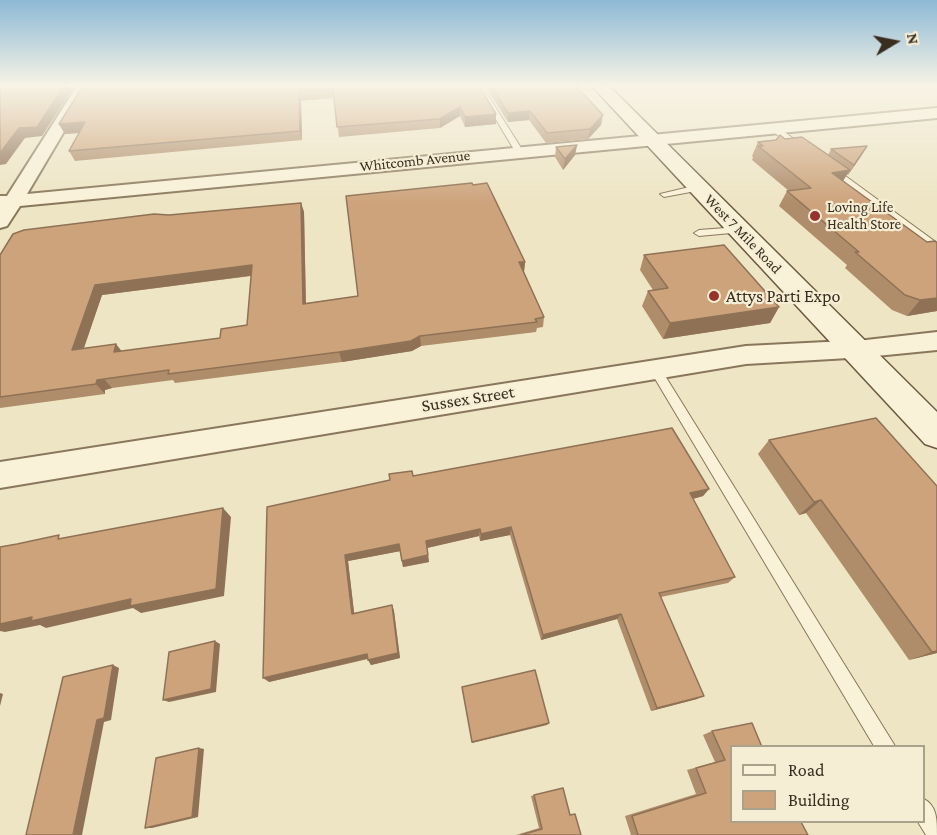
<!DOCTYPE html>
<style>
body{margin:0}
#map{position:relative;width:937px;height:835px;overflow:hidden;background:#eee5c5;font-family:"Crimson Pro",serif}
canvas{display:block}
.legend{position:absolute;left:730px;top:745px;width:195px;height:78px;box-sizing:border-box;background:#f5eed4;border:2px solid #aaa18c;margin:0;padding:8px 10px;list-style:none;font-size:18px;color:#392d1f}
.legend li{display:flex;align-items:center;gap:12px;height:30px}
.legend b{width:30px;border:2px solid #aaa18c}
.north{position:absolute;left:865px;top:12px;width:60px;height:60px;-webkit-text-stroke:4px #f5eed4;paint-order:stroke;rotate:80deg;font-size:16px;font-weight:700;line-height:24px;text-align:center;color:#392d1f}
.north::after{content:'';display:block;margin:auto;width:21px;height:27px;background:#392d1f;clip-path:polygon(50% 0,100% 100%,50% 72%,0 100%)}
</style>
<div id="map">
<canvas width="937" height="835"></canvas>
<ul class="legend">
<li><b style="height:8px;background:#f9f1d8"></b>Road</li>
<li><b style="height:16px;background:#cca37b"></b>Building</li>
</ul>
<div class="north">N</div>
</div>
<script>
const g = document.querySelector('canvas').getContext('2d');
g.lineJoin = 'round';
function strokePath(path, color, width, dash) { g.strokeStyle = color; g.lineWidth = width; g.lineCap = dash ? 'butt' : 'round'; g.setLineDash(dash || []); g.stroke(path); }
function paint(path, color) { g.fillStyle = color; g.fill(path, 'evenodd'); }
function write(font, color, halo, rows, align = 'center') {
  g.font = font + ' "Crimson Pro",serif'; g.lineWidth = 4.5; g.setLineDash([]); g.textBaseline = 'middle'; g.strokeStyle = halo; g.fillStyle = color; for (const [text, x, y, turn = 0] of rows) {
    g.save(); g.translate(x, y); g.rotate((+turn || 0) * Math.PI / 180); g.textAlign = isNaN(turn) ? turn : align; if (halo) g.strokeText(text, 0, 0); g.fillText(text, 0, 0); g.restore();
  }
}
const lane = new Path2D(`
 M476,86H482L523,151L522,153H516Z
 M772,127H778L807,149L800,151L772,131Z
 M827,167H833L937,243V251L827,171Z
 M698,185L701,186V190L664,197L660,194Z
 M739,227L744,230L742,232L699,236L694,233L699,230Z
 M655,364L659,366L895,746H874L651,372L649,369Z
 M924,799C937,806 937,820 937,835H926L918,822H924Z`);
const street = new Path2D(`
 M77,86H91L27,194L937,108V118L20,206L7,226L0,228V196H7Z
 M937,332V350L866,357L746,364L0,488V462L746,346L866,340Z`);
const secondary = new Path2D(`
 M592,86H609L937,412V448L925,444Z`);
strokePath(lane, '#89775b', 2);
strokePath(street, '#89775b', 4);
strokePath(secondary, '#6b583e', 3);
paint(lane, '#f9f1d8');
paint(street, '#f9f1d8');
paint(secondary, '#f9f1d8');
paint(new Path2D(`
 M83,86H479L496,124L465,127L460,116L440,128L339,137L334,98L301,101L302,140L75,161L69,151L79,133L65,134L59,124Z
 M485,86H576L601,125L588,139L546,143L529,120L508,122Z
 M785,139L828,155L831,149L867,146L861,156L848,175L847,174L843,181L927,242L937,243V311L907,316L892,310L845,268L847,265L779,206L787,191H789L752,160L753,157L752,156L758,142Z
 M577,145L575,155L563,170L555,157L556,147Z
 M473,185L525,262L524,272L544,317L543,327L537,328L536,332L421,346L412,351L342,362L175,383L173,380L112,388L105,390V394L0,408V255L169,215L301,203L304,212L306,303L358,296ZM251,276L247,325L220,338L121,351L84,348L102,295Z
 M644,255L779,307L770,323L663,339L642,306L648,291L653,290L640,270Z
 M876,418L937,653L909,660L806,513L799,515L758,454L769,440Z
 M413,476L709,489L703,496L693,499L735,577L728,583L661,597L697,699L651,711L617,619L541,640L510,535L480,541L479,536L427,548L429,562L403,567L400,551L348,561L354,613L392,605L394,611L400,658L371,665L368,659L269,682L267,507Z
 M712,731L762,747L808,835H631L625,816L696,794L687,770L715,762L703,735Z
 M563,788L570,814H575L581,835H516L539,828L531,796Z`), '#af8c6a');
paint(new Path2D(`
 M64,86H69L72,90L42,136L25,138L6,164L0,165V153L19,128Z
 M299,91L301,101L302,140L300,131Z
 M460,107V116L440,128V119Z
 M530,111L529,120L508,122V113Z
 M496,114V124L465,127V117Z
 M603,115L601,125L588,139L590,129Z
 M85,122L90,132L65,134L59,124Z
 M577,145L575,155L563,170L565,159Z
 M867,146L861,156L848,175L854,165Z
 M850,170L841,184L832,173Z
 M301,203L304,212L306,313L303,304Z
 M519,262H525L524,272H519Z
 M252,265L256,275L102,295L80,359L72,350L95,285Z
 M937,298V311L907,316L920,300Z
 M779,307L770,323L663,339L670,323Z
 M420,336L421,346L412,351L342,362L339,352Z
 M116,344L124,354L114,352Z
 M104,379L112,388L105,390V394L96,384L97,380Z
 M709,489L703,496L685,501L690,493Z
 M821,500L806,513L799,515L814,502Z
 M223,508L231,517L224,596L141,613L133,608L46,628L40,625L5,632L0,631V624Z
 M511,527L510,535L480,541L481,534Z
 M480,529L479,536L427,548L426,541Z
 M399,544L401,551L348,561L355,620L352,614L345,555Z
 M428,555L429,562L403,567L402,561Z
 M392,605L394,611L400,658L371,665L368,660Z
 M621,614L617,619L541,640L543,635Z
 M215,641L220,644L216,692L169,702L163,700Z
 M937,651V653L909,660L932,652Z
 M367,654L370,658L269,682L263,678Z
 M113,665L119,668L111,720L104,722L82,835H73L97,720Z
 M0,693L3,694L0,706Z
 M704,696L697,699L651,711L657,708Z
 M549,723L547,725L472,743V742Z
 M199,748L204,749L198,817L152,828H145Z`), '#8f7256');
const building = new Path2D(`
 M0,86H64L37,127L19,128L0,153Z
 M83,86H479L496,114L465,117L460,107L440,119L337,127L333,89L299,91L300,131L69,151L85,122L59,124Z
 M491,86H576L603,115L590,129L547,133L530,111L508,113Z
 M780,135L785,139L802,137L850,170L832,173L927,242L935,241L937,243V298L920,300L905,295L855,252H859L787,191L811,188L758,146H763L758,142L776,140Z
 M577,145L565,159L556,147Z
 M867,146L854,165L831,149Z
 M472,183L473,185L487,183L525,262H519L544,317L535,319L537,322L420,336L411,341L339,352L168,374L169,370L104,379L97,380L96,384L0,397V255L13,234L24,230L154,214L169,215L301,203L303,304L358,296L346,196ZM252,265L247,325L221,329L220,338L114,352L116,344L72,350L95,285Z
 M724,245L779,307L670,323L648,291L668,288L644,255Z
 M876,418L937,486V651L932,652L821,500L814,502L769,440Z
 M672,428L709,489L690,493L735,577L659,593L704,696L657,708L621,614L543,635L511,527L481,534L480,529L426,541L428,555L402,561L399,544L345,555L352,614L392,605L398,653L368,660L367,654L263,678L267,507L390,480L389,474L412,471L413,476Z
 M223,508L216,589L130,606L131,599L31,621L32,617L0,624V547L17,544L59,535L58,539Z
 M215,641L211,689L163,700L169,652Z
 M113,665L104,718L97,720L73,835H26L63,677Z
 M535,670L549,723L472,742L462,687Z
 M752,723L762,747H732V822H801L808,835H638L632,816L706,793L696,768L725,760L712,731Z
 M199,748L192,817L145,828L156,758Z
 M563,788L570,815L575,814L581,835H521L542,829L534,795Z`);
paint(building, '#cca37b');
strokePath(building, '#8f7256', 1.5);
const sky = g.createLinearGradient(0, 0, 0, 203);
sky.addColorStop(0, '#8db9d6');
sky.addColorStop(0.42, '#f7f3e5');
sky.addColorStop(1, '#f7f3e500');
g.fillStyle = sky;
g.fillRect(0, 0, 937, 203);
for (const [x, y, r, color] of [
 [815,216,6,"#97332b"],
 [714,296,6,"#97332b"]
]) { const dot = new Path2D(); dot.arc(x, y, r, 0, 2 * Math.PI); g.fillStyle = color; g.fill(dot); strokePath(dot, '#f5eed4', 2); }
write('15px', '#392d1f', '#f5eed4', [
 ["Whitcomb Avenue",415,161,-6],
 ["West 7 Mile Road",743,234,46]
]);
write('15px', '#392d1f', '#f5eed4', [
 ["Loving Life",827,207],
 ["Health Store",827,224]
], 'left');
write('18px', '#392d1f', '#f5eed4', [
 ["Attys Parti Expo",726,296]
], 'left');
write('18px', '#392d1f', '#f5eed4', [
 ["Sussex Street",468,399,-9]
]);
</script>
